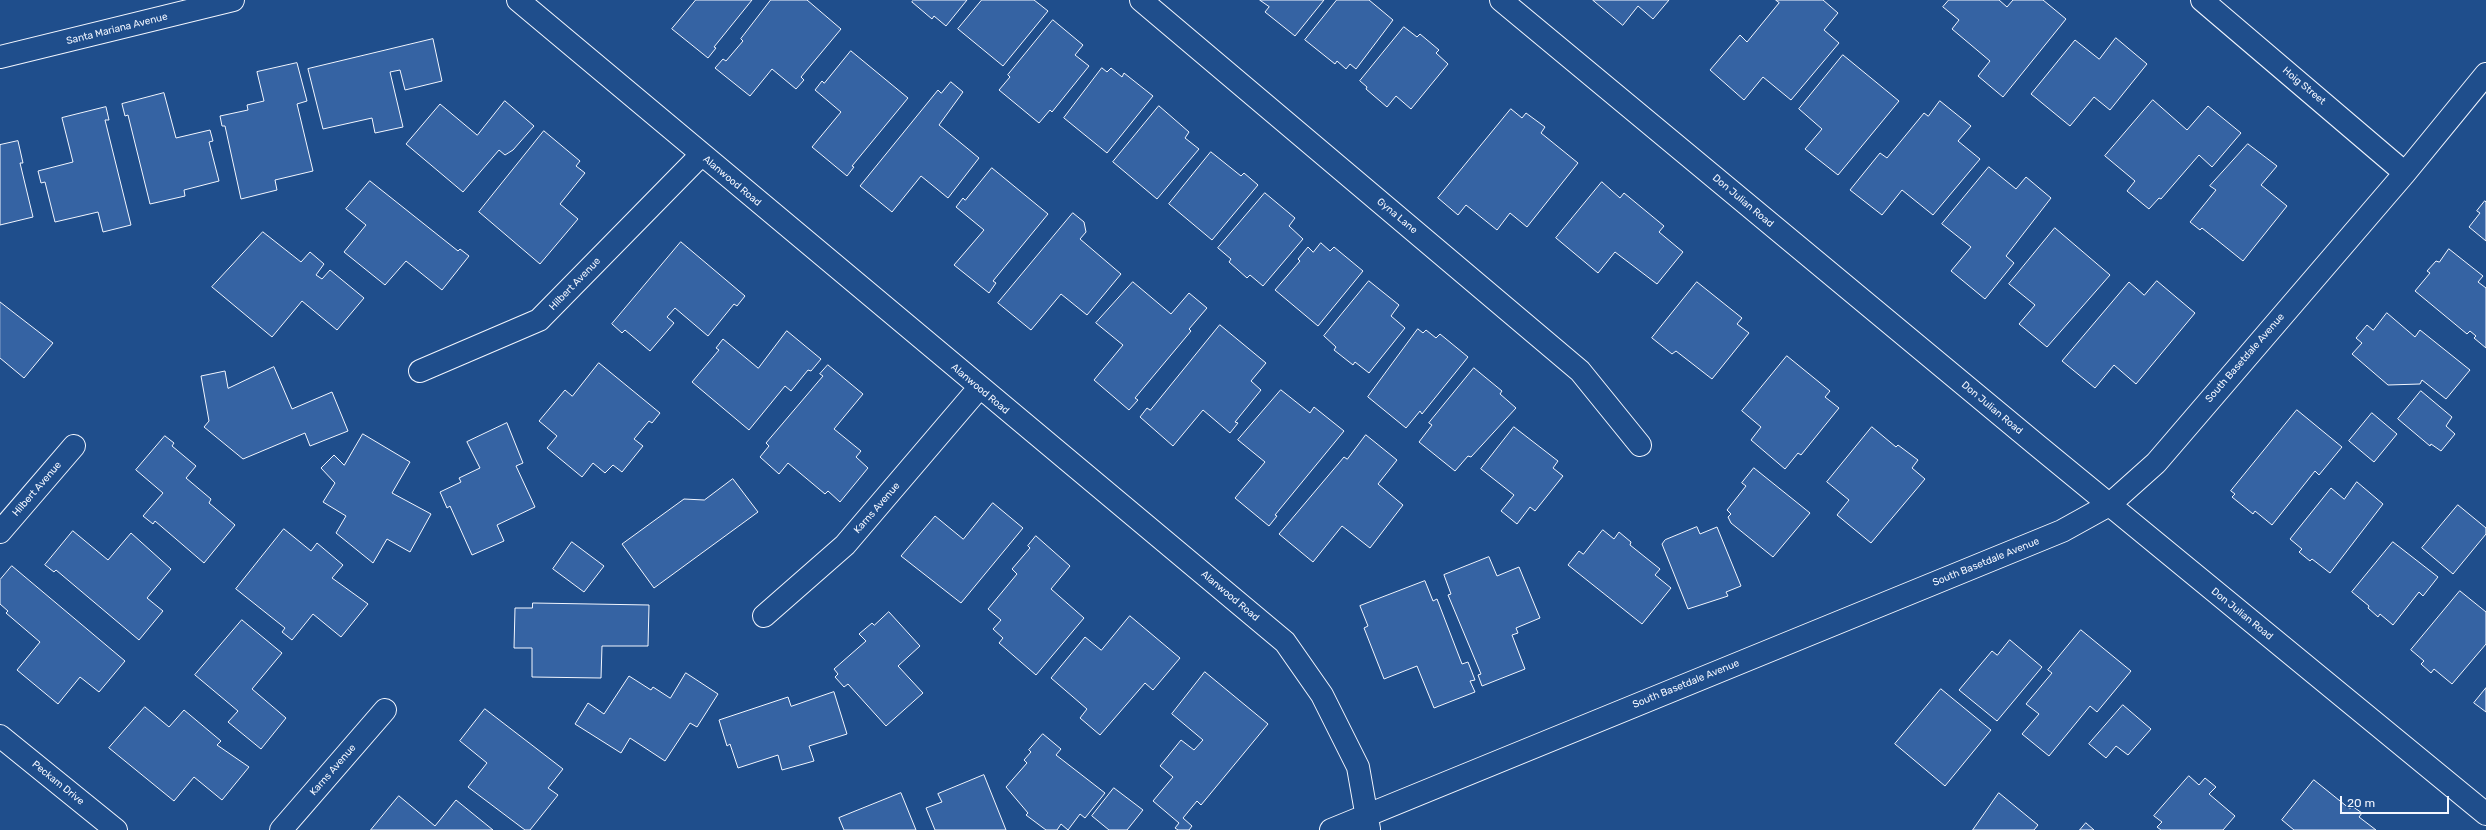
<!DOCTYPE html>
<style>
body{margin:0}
#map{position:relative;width:2486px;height:830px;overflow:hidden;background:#1f4e8c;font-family:Rubik,sans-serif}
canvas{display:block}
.scale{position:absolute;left:2340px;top:796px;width:109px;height:18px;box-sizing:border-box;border:2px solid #f2f6ff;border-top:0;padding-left:5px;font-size:12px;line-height:14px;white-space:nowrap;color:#f2f6ff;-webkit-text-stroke:3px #1f4e8c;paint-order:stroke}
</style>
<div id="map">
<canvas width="2486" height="830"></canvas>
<div class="scale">20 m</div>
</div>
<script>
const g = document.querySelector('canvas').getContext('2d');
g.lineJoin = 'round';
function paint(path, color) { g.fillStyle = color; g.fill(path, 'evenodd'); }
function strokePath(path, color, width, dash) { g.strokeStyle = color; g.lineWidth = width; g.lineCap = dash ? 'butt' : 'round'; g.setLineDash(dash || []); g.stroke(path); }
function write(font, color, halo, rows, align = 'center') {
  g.font = font + ' Rubik,sans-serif'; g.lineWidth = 3; g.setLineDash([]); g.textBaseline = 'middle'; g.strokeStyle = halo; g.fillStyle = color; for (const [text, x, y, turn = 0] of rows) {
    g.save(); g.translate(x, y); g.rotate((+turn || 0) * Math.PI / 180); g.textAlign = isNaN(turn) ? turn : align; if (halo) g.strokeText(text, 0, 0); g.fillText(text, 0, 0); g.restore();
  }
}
const building = new Path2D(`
 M696,0H752L714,47L716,48L708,58L672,29Z
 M771,0H807L841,29L801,77L804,80L796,89L772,69L750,96L715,68L723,59L726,61L743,41L741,39Z
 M914,0H967L946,26L934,16L932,19L912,2Z
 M982,0H1034L1048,11L1003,66L958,29Z
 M1260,0H1324L1295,36L1265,12L1269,7Z
 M1337,0H1369L1393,20L1356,69L1350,64L1346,69L1337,61L1335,64L1305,40Z
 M1593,0H1669L1653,19L1638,6L1623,25Z
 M1776,0H1823L1838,13L1824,30L1839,43L1791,100L1763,77L1744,100L1710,70L1740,35L1747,42L1779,3Z
 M1949,0H1999L2007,7L2013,0H2043L2066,19L2003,97L1978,76L1990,61L1952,29L1959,20L1943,7Z
 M1053,20L1083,45L1075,55L1089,66L1052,112L1050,110L1039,123L999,90L1010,77L1008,75Z
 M1404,27L1417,37L1420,34L1439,50L1436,53L1448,64L1411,109L1396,96L1387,107L1366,89L1367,87L1360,81Z
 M2116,38L2147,64L2110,110L2094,97L2070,126L2031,94L2075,40L2099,59Z
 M433,39L442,81L405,90L400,70L390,72L403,127L375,133L372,118L323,129L308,69Z
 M851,51L908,98L852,166L854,167L847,176L812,147L841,112L815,90L822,81L824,83Z
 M1843,55L1899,101L1838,175L1805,149L1822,129L1799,109Z
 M297,63L307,101L297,104L313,171L275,180L277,190L241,199L225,126H222L220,116L248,110L247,105L264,101L257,72Z
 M1102,68L1107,72L1111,68L1122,77L1124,73L1153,96L1107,153L1064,118Z
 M951,82L963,92L939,125L979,158L948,198L921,176L892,212L860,186L938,90L941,93Z
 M164,93L176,138L210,130L213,141L209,142L219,181L184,190L185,196L150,204L128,115L125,116L122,104Z
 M2153,100L2187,130L2208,106L2241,133L2212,167L2199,155L2161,199L2159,198L2149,209L2127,191L2135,181L2105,156Z
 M505,101L534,126L513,150L505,155L499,150L463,192L406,144L440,104L477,135Z
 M1940,101L1971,126L1958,141L1980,159L1933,215L1902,190L1882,215L1850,190L1880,153L1887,158L1924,113L1928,116Z
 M1159,106L1189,132L1185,138L1199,149L1157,199L1113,162Z
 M106,107L109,120H105L131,225L103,232L98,212L55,222L45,182L41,183L38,171L73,162L62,118Z
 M1511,109L1522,118L1526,113L1545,127L1541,133L1578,163L1527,227L1510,213L1497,230L1466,205L1458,215L1438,198Z
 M544,131L580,161L576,166L585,173L560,204L578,219L540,264L479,212Z
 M18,141L23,163H20L33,217L0,225V145Z
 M2248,144L2277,166L2261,185L2287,206L2243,261L2202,228L2200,230L2190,222L2216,190L2210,186Z
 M1211,152L1241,176L1244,173L1258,185L1212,240L1169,204Z
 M1989,167L2016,189L2026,177L2051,198L2006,256L2014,263L1985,299L1951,271L1971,247L1942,224Z
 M992,168L1048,214L993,281L996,283L989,293L954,265L984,230L956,207L963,198L965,200Z
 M370,181L458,251L460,249L469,256L442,290L406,261L385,285L344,252L366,225L346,209Z
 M1602,182L1620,198L1624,193L1664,226L1659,232L1683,252L1657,284L1615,252L1598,273L1556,238Z
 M1265,193L1295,218L1289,226L1303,239L1263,286L1250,275L1247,278L1229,262L1231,259L1218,248Z
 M2485,201L2486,202V241L2469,227L2480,213L2477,211Z
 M1073,213L1084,222L1086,232L1080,239L1121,274L1087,315L1061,294L1031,330L998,303Z
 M2055,228L2110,275L2047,347L2019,324L2035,305L2009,284Z
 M263,232L301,262L310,252L324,264L316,275L322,279L330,270L364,298L337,330L302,301L272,337L212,287Z
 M681,242L745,296L737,306L734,304L708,336L675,308L667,317L674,323L650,351L625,330L622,333L612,324Z
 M1321,243L1330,251L1334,247L1363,271L1318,326L1275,290L1300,261L1298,259L1308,247L1313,252Z
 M2449,249L2483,276L2478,282L2486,288V348L2474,338L2476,336L2470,331L2467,334L2415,291L2430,273L2427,271L2436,261L2439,262Z
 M1369,281L1399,305L1391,316L1405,328L1369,373L1355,362L1353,365L1334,350L1336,347L1324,336Z
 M2157,281L2195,313L2136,384L2114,365L2095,388L2062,361L2129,282L2144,295Z
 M1133,282L1171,314L1189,293L1207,308L1189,329L1191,331L1135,398L1138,400L1129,410L1094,380L1123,345L1096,323Z
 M1697,282L1742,318L1737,324L1749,333L1712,379L1676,351L1672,354L1652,338Z
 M0,302L53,343L24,378L0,358Z
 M2387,313L2415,337L2420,330L2470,370L2446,399L2422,380L2420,384L2388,385L2352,354L2362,343L2356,338L2367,325L2373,330Z
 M1220,325L1266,363L1251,381L1261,390L1235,422L1238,423L1230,433L1203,410L1173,446L1140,417L1147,408L1150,410Z
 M1418,329L1423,333L1426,330L1436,338L1440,334L1468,357L1422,414L1420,411L1406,428L1368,397Z
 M787,331L821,359L811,371L808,370L791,391L785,386L749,430L692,382L719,350L716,348L723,339L758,368Z
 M1787,356L1830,391L1825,397L1839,408L1801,455L1798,453L1785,469L1751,440L1761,427L1742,411Z
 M599,363L660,413L652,423L649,421L634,439L643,446L622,472L613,465L605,473L593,463L582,477L547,448L557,436L539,421L565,390L572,396Z
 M828,365L863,394L834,429L861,451L856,457L868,468L840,502L828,491L825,494L788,463L779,474L760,457L769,446L766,443L823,376L820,374Z
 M274,367L292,409L332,392L348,431L310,446L305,433L243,459L204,427L209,421L201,376L225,371L228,388Z
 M1474,368L1502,391L1500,394L1516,408L1471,457L1468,456L1455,471L1419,442L1432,425L1429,423Z
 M1281,390L1310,413L1314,407L1344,431L1275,515L1277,516L1269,526L1235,498L1265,462L1238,440Z
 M2421,391L2452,417L2446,426L2455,434L2441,451L2431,444L2430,446L2398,419Z
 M2297,410L2342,447L2319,475L2315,471L2272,525L2255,511L2253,514L2232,497L2235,494L2231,491Z
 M2372,413L2397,434L2374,462L2349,441Z
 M507,423L523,463L516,466L535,507L497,525L504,541L472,555L450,506L447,508L440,492L461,482L459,478L480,468L467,442Z
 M1514,427L1558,461L1553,468L1563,476L1535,511L1530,507L1517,524L1501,511L1514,495L1481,469Z
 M1872,427L1896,447L1898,445L1918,460L1912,468L1925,479L1871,543L1837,515L1849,500L1827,482Z
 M363,434L410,462L392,493L431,514L410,552L387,539L373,563L336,533L346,516L323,502L335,483L321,468L334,455L344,465Z
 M1366,435L1397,460L1378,484L1403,505L1370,548L1342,526L1313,562L1279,534L1344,457L1347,459Z
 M165,436L174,443L172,446L196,466L186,478L211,499L209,503L235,525L204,563L155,521L153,524L143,516L163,493L136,470Z
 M1754,468L1810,513L1773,557L1731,523L1728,517L1731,514L1727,510L1746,486L1742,483Z
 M733,479L758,512L654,588L622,544L684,499L704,500Z
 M2357,482L2383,504L2330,573L2312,559L2310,561L2299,552L2302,549L2290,539L2331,488L2344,499Z
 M993,503L1023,528L961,603L901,556L935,516L963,539Z
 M2458,505L2486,528V534L2453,574L2422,548Z
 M1697,527L1700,534L1717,527L1741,586L1726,592L1728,596L1688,609L1662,544L1665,540Z
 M284,529L311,551L317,543L343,565L332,578L368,604L341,637L313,614L292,640L282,632L285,628L236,589Z
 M1603,530L1614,539L1619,532L1631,542L1630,545L1660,569L1655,575L1671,588L1642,624L1568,565L1579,551L1583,554Z
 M73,531L108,560L131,533L171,569L147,598L163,611L139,640L56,570L54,572L45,565Z
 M1036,536L1070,566L1051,589L1084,618L1036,675L999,643L1003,638L993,629L1001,620L988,609L1017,574L1012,569L1030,548L1028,546Z
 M572,542L604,566L584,592L553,569Z
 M2393,542L2438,577L2423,596L2419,592L2393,625L2380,614L2378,617L2368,608L2369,606L2352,592Z
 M1489,557L1497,576L1519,567L1540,618L1516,628L1518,633L1512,635L1525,669L1482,686L1478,675L1481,674L1448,595L1451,594L1444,575Z
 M12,566L125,661L99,692L80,677L58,704L17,670L40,642L6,613L8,611L0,604V580Z
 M1425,581L1433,601L1437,599L1462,664L1468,662L1475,680L1470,681L1475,692L1434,708L1417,666L1384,679L1364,628L1368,626L1360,606Z
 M2460,591L2486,612V644L2452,684L2434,669L2431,673L2421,664L2424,661L2411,650Z
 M533,603L649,605L648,646H602L601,678L532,677V648H514L515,608H532Z
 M889,612L920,646L898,666L923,693L886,726L848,684L844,687L835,677L838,674L834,669L866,641L859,634L872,623L874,625Z
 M1130,616L1180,658L1153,690L1145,683L1100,735L1080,718L1087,709L1051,678L1085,637L1101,650Z
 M242,620L282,653L252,689L286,718L261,749L228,722L238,711L195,675Z
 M2081,630L2131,671L2097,712L2090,706L2049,756L2022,734L2039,714L2026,704L2052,673L2048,670Z
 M2010,640L2042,667L1997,721L1959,690L1992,651L1997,655Z
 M1205,672L1268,724L1201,805L1197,801L1183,818L1192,826L1189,830H1178L1175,828L1179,823L1153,801L1173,777L1160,766L1181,740L1194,750L1203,740L1172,714Z
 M686,673L718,694L697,727L690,723L665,761L630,738L621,753L575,724L588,703L604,714L629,676L651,690L653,687L670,698Z
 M2486,688V712L2474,703Z
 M1941,689L1991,730L1945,786L1895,744Z
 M834,692L847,734L809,746L814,761L782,770L778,755L738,768L730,744L727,746L719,720L788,697L791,706Z
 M2123,705L2151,729L2128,755L2116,746L2106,758L2089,744Z
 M145,707L169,727L184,710L221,741L217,745L249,767L222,800L194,777L174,801L109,748Z
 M485,709L563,769L548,788L558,795L530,830H525L468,787L487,763L460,741Z
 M1043,734L1061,749L1056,755L1105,793L1085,818L1080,814L1068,830L1061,824L1057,830H1046L1026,815L1028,813L1006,787L1027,763L1024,760L1031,752L1029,750Z
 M984,775L1006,830H935L926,808L942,802L938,794Z
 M2189,776L2199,785L2205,778L2216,787L2209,794L2235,816L2223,830H2161L2157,827L2162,822L2154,816Z
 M2314,780L2350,809L2352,806L2362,813L2359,817L2376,830H2294L2282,820Z
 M1114,788L1143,810L1127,830H1109L1092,816Z
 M901,793L916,830H844L839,818Z
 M1999,793L2038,825L2034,830H1973Z
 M399,796L435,826L456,800L493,830H371Z
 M2086,823L2094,830H2080Z`);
paint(building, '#3563a3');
strokePath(building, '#f2f6ff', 1);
const minor = new Path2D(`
 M518,0L1285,642L1322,695L1358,767L1369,829
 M1141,0L1580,371L1640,445
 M1501,0L2038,446L2486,814
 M2202,0L2405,173
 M0,57L233,0
 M420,371L539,320L701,155
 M0,532L74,446
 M764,616L845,545L979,388
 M0,736L116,830
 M281,830L385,710
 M1331,830L2062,531L2109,505L2156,463L2405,173L2486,74`);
strokePath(minor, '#f2f6ff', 24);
strokePath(minor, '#1f4e8c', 22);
write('10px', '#f2f6ff', '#1f4e8c', [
 ["Santa Mariana Avenue",117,29,-14],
 ["Hoig Street",2304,86,40],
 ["Alanwood Road",732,181,40],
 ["Don Julian Road",1743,201,40],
 ["Gyna Lane",1397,216,40],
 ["Hilbert Avenue",575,284,-46],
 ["South Basetdale Avenue",2245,358,-49],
 ["Alanwood Road",980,389,40],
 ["Don Julian Road",1992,408,40],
 ["Hilbert Avenue",37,489,-49],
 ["Karns Avenue",877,508,-49],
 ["South Basetdale Avenue",1986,562,-22],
 ["Alanwood Road",1230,596,40],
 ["Don Julian Road",2242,614,39],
 ["South Basetdale Avenue",1686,684,-22],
 ["Karns Avenue",333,770,-49],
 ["Peckam Drive",58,783,39]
]);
</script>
